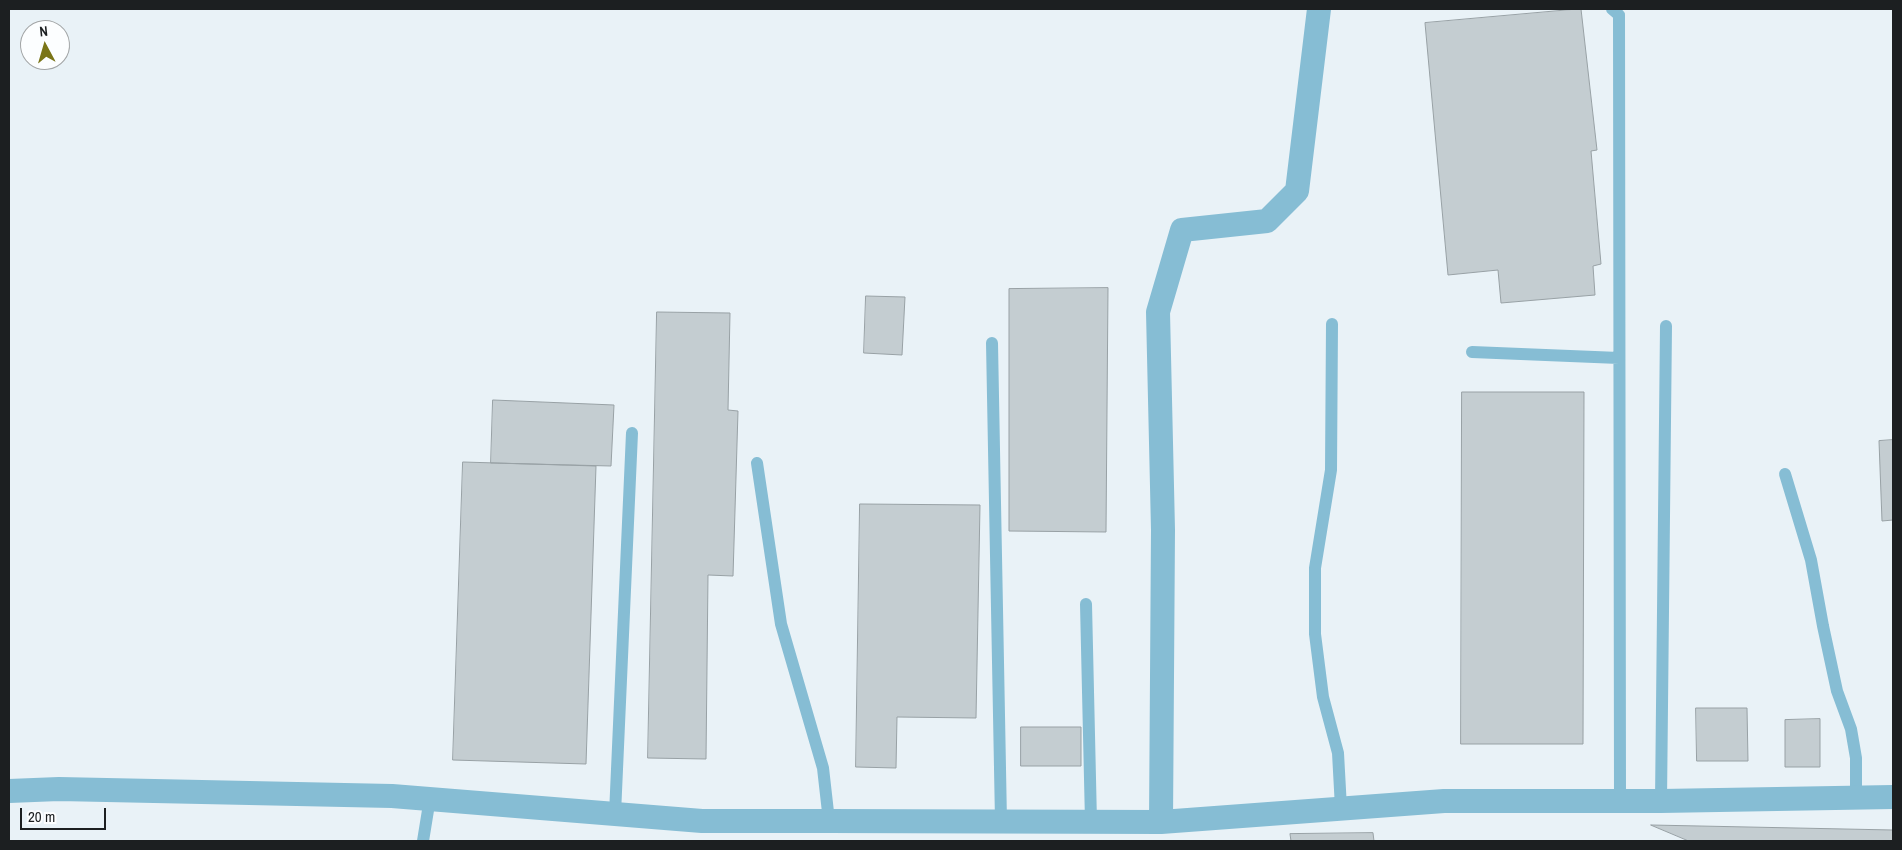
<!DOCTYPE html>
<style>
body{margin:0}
#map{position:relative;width:1902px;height:850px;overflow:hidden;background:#e9f2f7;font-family:"Archivo Narrow",sans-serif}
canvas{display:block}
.frame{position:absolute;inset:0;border:10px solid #1c1f21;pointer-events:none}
.north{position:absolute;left:20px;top:20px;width:50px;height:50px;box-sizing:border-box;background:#fcfeff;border:1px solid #a2a5a6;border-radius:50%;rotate:354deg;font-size:14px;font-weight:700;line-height:20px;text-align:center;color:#1c1f21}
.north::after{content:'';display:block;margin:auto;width:18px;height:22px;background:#7a7518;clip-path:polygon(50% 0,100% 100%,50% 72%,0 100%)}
.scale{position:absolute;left:20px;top:808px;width:86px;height:22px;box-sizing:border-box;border:2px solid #1c1f21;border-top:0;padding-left:6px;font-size:15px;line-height:18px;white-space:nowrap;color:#1c1f21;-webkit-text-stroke:4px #fcfeff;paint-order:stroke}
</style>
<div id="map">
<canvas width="1902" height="850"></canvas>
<div class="frame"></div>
<div class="north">N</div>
<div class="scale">20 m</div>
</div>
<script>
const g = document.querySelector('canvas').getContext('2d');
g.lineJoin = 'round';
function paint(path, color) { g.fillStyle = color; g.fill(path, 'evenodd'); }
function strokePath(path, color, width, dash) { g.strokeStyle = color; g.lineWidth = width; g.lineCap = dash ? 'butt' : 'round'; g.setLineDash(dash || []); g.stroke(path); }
const building = new Path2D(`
 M1581,9L1597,150L1591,151L1601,264L1593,266L1595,295L1501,303L1498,270L1448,275L1425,23Z
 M1108,288L1106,532L1009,531V289Z
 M866,296L905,297L902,355L864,353Z
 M657,312L730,313L728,410L738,411L733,576L708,575L706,759L648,758Z
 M1462,392H1584L1583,744H1461Z
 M493,400L614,405L611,466L491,463Z
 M1893,440V520L1882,521L1879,441Z
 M463,462L596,466L586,764L453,760Z
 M860,504L980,505L976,718L897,717L896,768L856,767Z
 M1696,708H1747L1748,761H1697Z
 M1820,719V767H1785V720Z
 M1021,727H1081V766H1021Z
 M1651,825L1893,830V841H1689Z
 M1373,833L1374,841H1291L1290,834Z`);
paint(building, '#c4cdd1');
strokePath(building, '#98a1a5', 1);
strokePath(new Path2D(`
 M1612,9L1619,15L1620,800
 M1332,324L1331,470L1315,568V634L1323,697L1338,753L1341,808
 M992,343L1001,821
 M1472,352L1619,358
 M757,463L781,624L823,768L829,821
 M1785,474L1811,560L1823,626L1837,691L1851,729L1856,758V798
 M1086,604L1091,822
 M1661,801L1666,326
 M615,814L632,433
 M423,841L430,798`), '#86bdd4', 12);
strokePath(new Path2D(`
 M9,791L59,789L392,796L702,821H829L1161,822L1444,801H1661L1893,797
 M1161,822L1163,530L1158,312L1182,230L1267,221L1297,191L1319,9`), '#86bdd4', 24);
</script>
